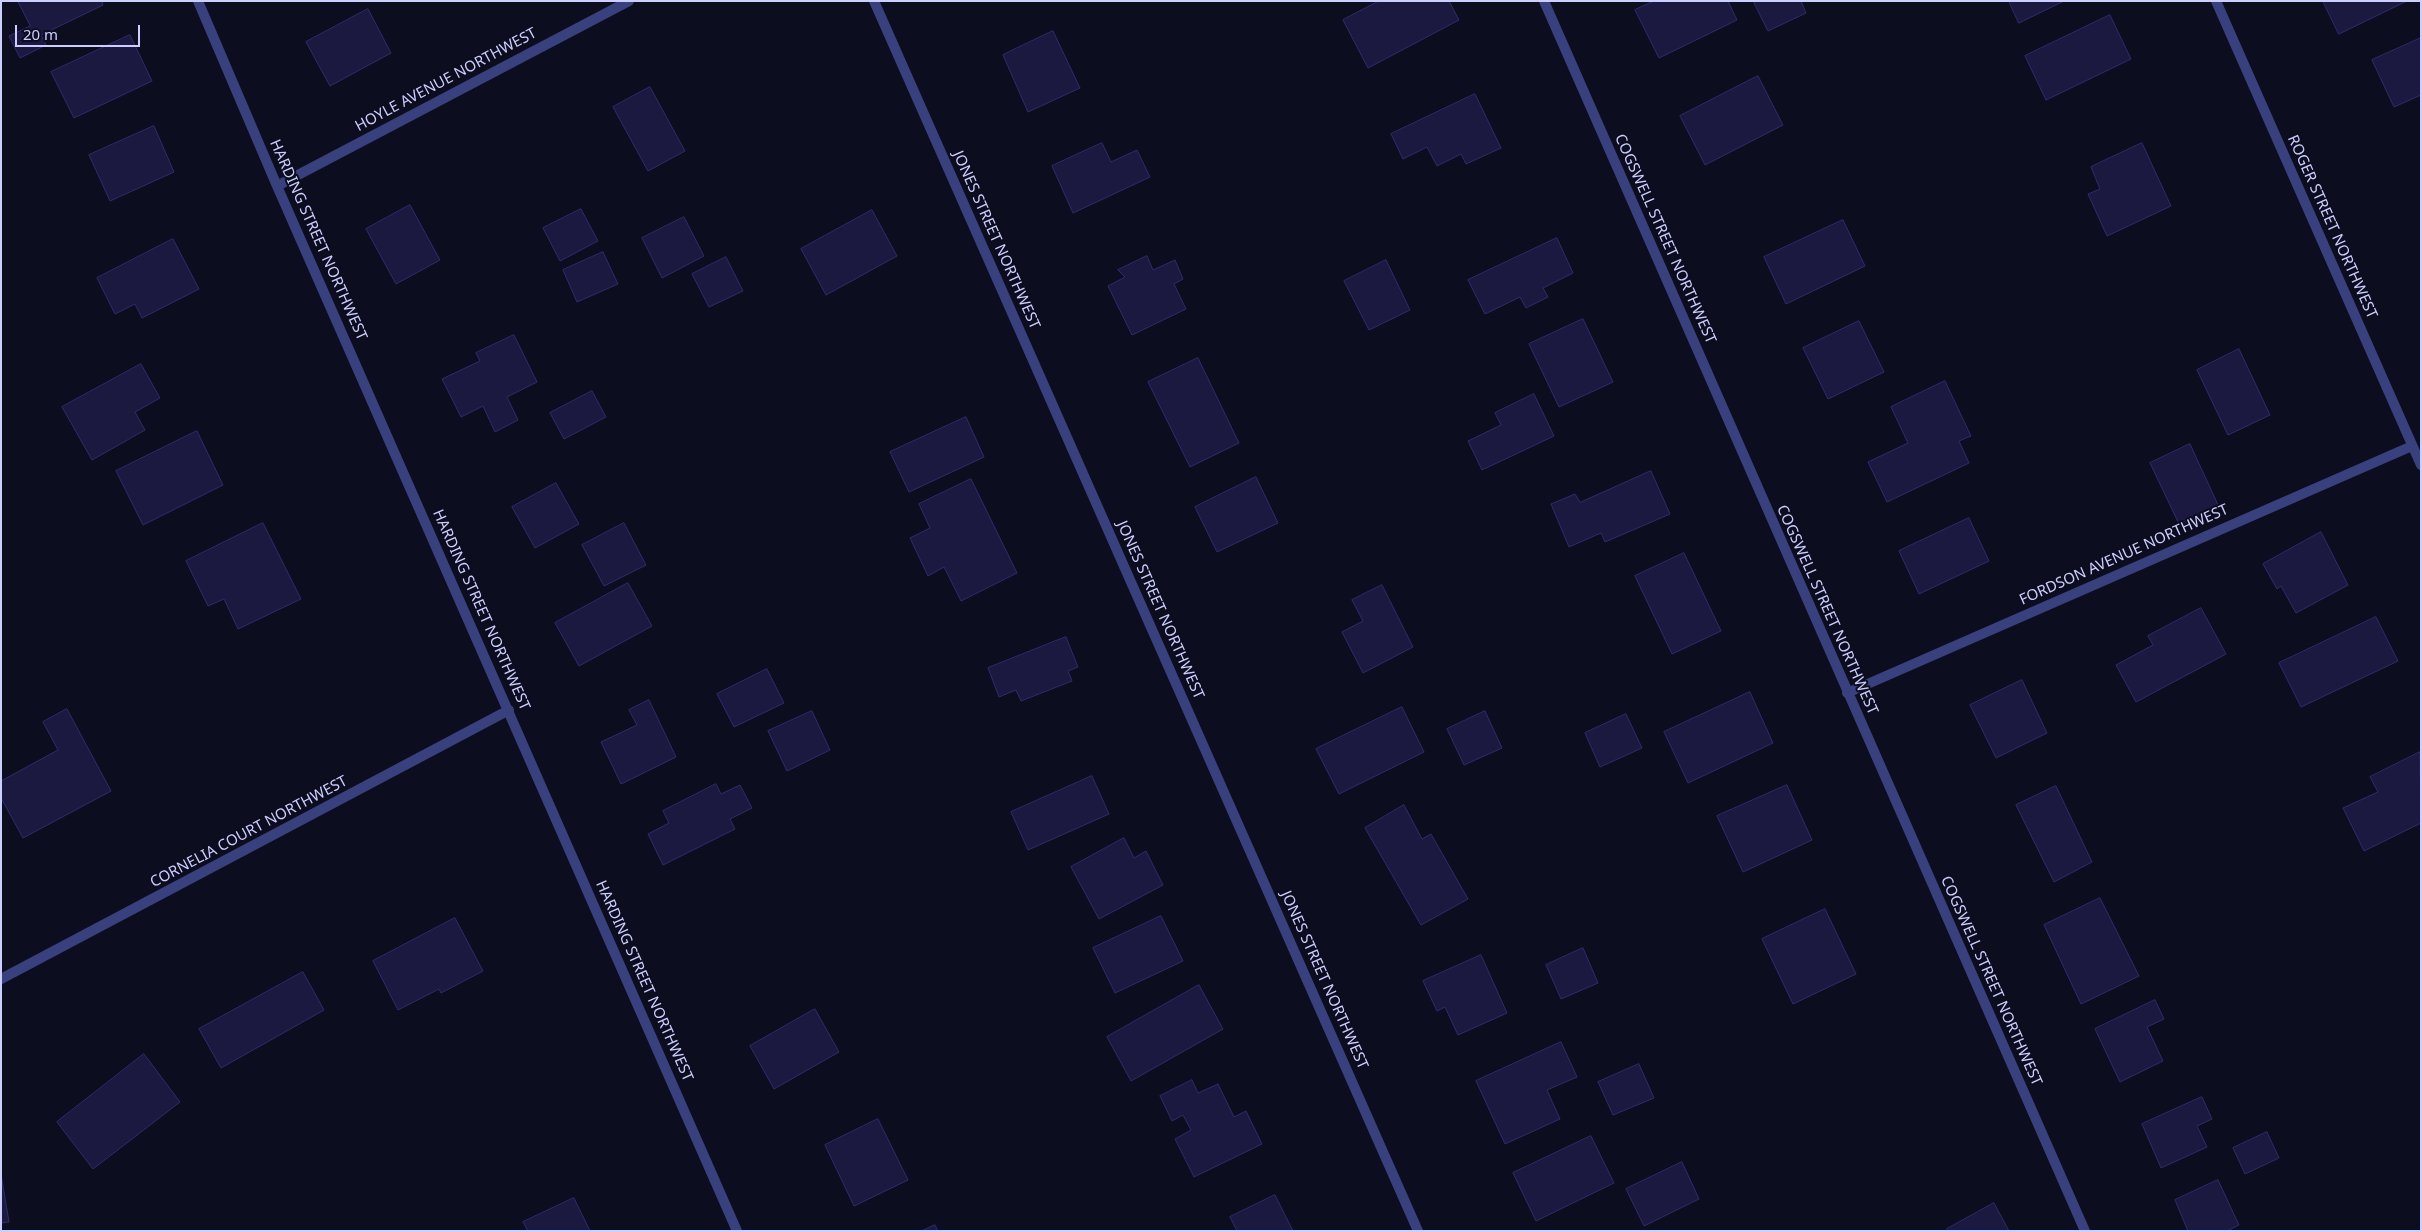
<!DOCTYPE html>
<style>
body{margin:0}
#map{position:relative;width:2422px;height:1232px;overflow:hidden;background:#0d0d20;font-family:"Noto Sans",sans-serif}
canvas{display:block}
.frame{position:absolute;inset:0;border:2px solid #cccefe;pointer-events:none}
.scale{position:absolute;left:15px;top:25px;width:125px;height:22px;box-sizing:border-box;border:2px solid #cccefe;border-top:0;padding-left:6px;font-size:15px;line-height:18px;white-space:nowrap;color:#cccefe;-webkit-text-stroke:4px #0d0d20;paint-order:stroke}
</style>
<div id="map">
<canvas width="2422" height="1232"></canvas>
<div class="frame"></div>
<div class="scale">20 m</div>
</div>
<script>
const g = document.querySelector('canvas').getContext('2d');
g.lineJoin = 'round';
function paint(path, color) { g.fillStyle = color; g.fill(path, 'evenodd'); }
function strokePath(path, color, width, dash) { g.strokeStyle = color; g.lineWidth = width; g.lineCap = dash ? 'butt' : 'round'; g.setLineDash(dash || []); g.stroke(path); }
function write(font, color, halo, rows, align = 'center') {
  g.font = font + ' "Noto Sans",sans-serif'; g.lineWidth = 4; g.setLineDash([]); g.textBaseline = 'middle'; g.strokeStyle = halo; g.fillStyle = color; for (const [text, x, y, turn = 0] of rows) {
    g.save(); g.translate(x, y); g.rotate((+turn || 0) * Math.PI / 180); g.textAlign = isNaN(turn) ? turn : align; if (halo) g.strokeText(text, 0, 0); g.fillText(text, 0, 0); g.restore();
  }
}
const building = new Path2D(`
 M18,1H102L103,5L41,35L46,45L20,58L9,36L30,26Z
 M1379,1H1449L1459,20L1368,68L1343,20Z
 M1654,1H1728L1737,20L1659,58L1635,10Z
 M1757,1H1801L1806,13L1768,31L1754,3Z
 M2009,1H2064L2019,23Z
 M2323,1H2407L2339,34Z
 M368,9L391,53L330,86L306,42Z
 M2110,15L2131,59L2046,100L2025,56Z
 M1053,31L1080,88L1028,112L1003,55Z
 M130,35L152,81L74,118L51,72Z
 M2421,38V95L2394,107L2372,60Z
 M1758,76L1783,125L1705,165L1680,116Z
 M650,87L685,151L648,171L613,107Z
 M1475,94L1501,148L1466,164L1461,154L1437,166L1427,147L1403,159L1391,134Z
 M154,126L174,172L110,201L89,155Z
 M1102,143L1111,162L1137,150L1150,177L1073,213L1052,166Z
 M2142,143L2171,206L2107,236L2088,194L2100,189L2091,167Z
 M410,205L440,260L396,284L366,229Z
 M581,209L598,241L560,261L543,228Z
 M872,210L897,256L826,295L801,249Z
 M684,217L704,256L662,278L642,238Z
 M1843,220L1865,266L1786,304L1764,257Z
 M1557,238L1573,273L1543,288L1548,297L1526,308L1520,297L1485,314L1468,280Z
 M173,239L199,289L142,318L135,304L115,314L97,278Z
 M603,252L618,284L577,302L563,270Z
 M1147,256L1153,270L1175,260L1183,279L1174,284L1186,309L1132,335L1108,286L1125,277L1118,270Z
 M726,257L743,291L709,307L692,274Z
 M1386,260L1410,310L1369,330L1344,281Z
 M1583,319L1613,382L1559,407L1529,344Z
 M1859,321L1884,372L1828,399L1803,348Z
 M514,335L537,382L507,397L518,420L495,432L483,406L461,417L442,379L480,361L476,353Z
 M2239,349L2270,415L2228,435L2197,370Z
 M1198,358L1239,443L1190,467L1148,382Z
 M141,364L160,398L135,412L145,430L92,460L62,407Z
 M1945,381L1971,436L1959,441L1969,463L1887,502L1868,462L1908,443L1891,407Z
 M592,391L606,417L564,439L550,413Z
 M1534,394L1554,436L1482,470L1468,441L1501,425L1495,413Z
 M966,417L984,457L909,492L890,452Z
 M197,431L223,485L143,525L116,471Z
 M2190,444L2219,507L2180,526L2150,463Z
 M1651,471L1670,514L1605,542L1601,533L1569,547L1551,504L1575,494L1580,502Z
 M1256,477L1278,523L1217,552L1195,507Z
 M971,479L1017,573L961,601L944,567L928,576L910,538L930,528L919,504Z
 M556,483L579,524L535,548L512,507Z
 M1969,518L1989,561L1919,594L1899,551Z
 M263,523L301,599L238,629L224,599L208,606L186,561Z
 M624,523L646,565L604,586L582,545Z
 M2321,532L2348,585L2296,613L2281,586L2277,589L2263,564Z
 M1684,553L1721,631L1672,654L1635,576Z
 M628,583L652,626L579,666L555,623Z
 M1382,585L1413,647L1363,673L1342,632L1363,621L1352,600Z
 M2201,608L2226,654L2136,702L2116,665L2153,645L2148,636Z
 M2376,617L2398,661L2301,707L2279,663Z
 M1066,637L1078,667L1068,671L1072,681L1021,701L1016,690L999,697L988,668Z
 M767,669L784,703L734,727L717,694Z
 M2022,680L2047,733L1996,758L1970,705Z
 M1750,692L1773,743L1688,783L1664,732Z
 M649,700L676,757L621,784L601,742L637,725L629,710Z
 M1402,707L1424,752L1339,794L1316,749Z
 M67,709L111,791L23,838L1,798V781L58,750L43,722Z
 M812,711L830,750L787,771L768,731Z
 M1485,711L1502,748L1464,765L1447,729Z
 M1626,714L1642,748L1600,767L1585,733Z
 M2420,752L2421,823L2364,851L2343,808L2378,792L2370,777Z
 M1092,776L1109,814L1028,850L1011,812Z
 M716,784L721,794L740,785L752,808L730,819L735,829L663,865L648,834L669,823L663,811Z
 M1787,785L1812,840L1743,872L1717,816Z
 M2056,786L2092,862L2054,882L2016,805Z
 M1404,805L1422,839L1431,834L1468,899L1421,925L1365,828Z
 M1124,838L1134,858L1146,851L1163,885L1099,919L1071,867Z
 M2100,898L2139,976L2081,1004L2044,925Z
 M1825,909L1856,974L1793,1004L1762,939Z
 M1161,916L1183,961L1115,993L1093,948Z
 M455,918L483,971L441,993L439,989L398,1010L373,961Z
 M1583,948L1598,983L1561,999L1546,965Z
 M1481,955L1507,1013L1458,1035L1445,1007L1437,1011L1423,981Z
 M303,972L324,1010L221,1068L199,1029Z
 M1199,985L1223,1029L1131,1081L1107,1037Z
 M2155,1000L2164,1019L2147,1027L2163,1061L2120,1082L2095,1029Z
 M815,1009L839,1052L774,1089L750,1046Z
 M1561,1042L1577,1077L1547,1090L1560,1119L1505,1144L1476,1081Z
 M144,1054L180,1102L93,1169L57,1122Z
 M1639,1064L1654,1098L1613,1115L1598,1082Z
 M1192,1080L1198,1093L1218,1084L1234,1117L1246,1111L1262,1144L1194,1177L1175,1139L1191,1130L1183,1115L1172,1121L1160,1096Z
 M2202,1097L2212,1119L2197,1126L2207,1147L2161,1168L2142,1124Z
 M878,1119L908,1180L854,1206L825,1145Z
 M2267,1132L2279,1158L2245,1174L2233,1148Z
 M1591,1136L1614,1183L1536,1221L1513,1173Z
 M1682,1162L1699,1199L1644,1226L1626,1189Z
 M1,1174L9,1222L1,1223Z
 M2218,1180L2239,1225L2227,1231H2188L2175,1200Z
 M1275,1195L1293,1231H1237L1230,1217Z
 M574,1198L590,1231H528L523,1222Z
 M1994,1203L2009,1231H1948L1947,1229Z
 M935,1225L938,1231H922Z`);
paint(building, '#1c1940');
strokePath(building, '#2f2c6c', 1);
strokePath(new Path2D(`
 M198,1L277,186L737,1231
 M874,1L1418,1231
 M1544,1L2085,1231
 M2216,1L2421,465
 M277,186L629,1
 M1847,693L2412,446
 M1,979L509,710`), '#39407e', 10);
write('15px', '#cccefe', '#0d0d20', [
 ["HOYLE AVENUE NORTHWEST",446,80,-28],
 ["ROGER STREET NORTHWEST",2332,227,66],
 ["COGSWELL STREET NORTHWEST",1665,239,66],
 ["HARDING STREET NORTHWEST",318,240,66],
 ["JONES STREET NORTHWEST",996,240,66],
 ["FORDSON AVENUE NORTHWEST",2124,555,-24],
 ["HARDING STREET NORTHWEST",481,610,66],
 ["JONES STREET NORTHWEST",1160,610,66],
 ["COGSWELL STREET NORTHWEST",1827,610,66],
 ["CORNELIA COURT NORTHWEST",249,832,-28],
 ["JONES STREET NORTHWEST",1324,980,66],
 ["HARDING STREET NORTHWEST",644,981,66],
 ["COGSWELL STREET NORTHWEST",1991,981,66]
]);
</script>
